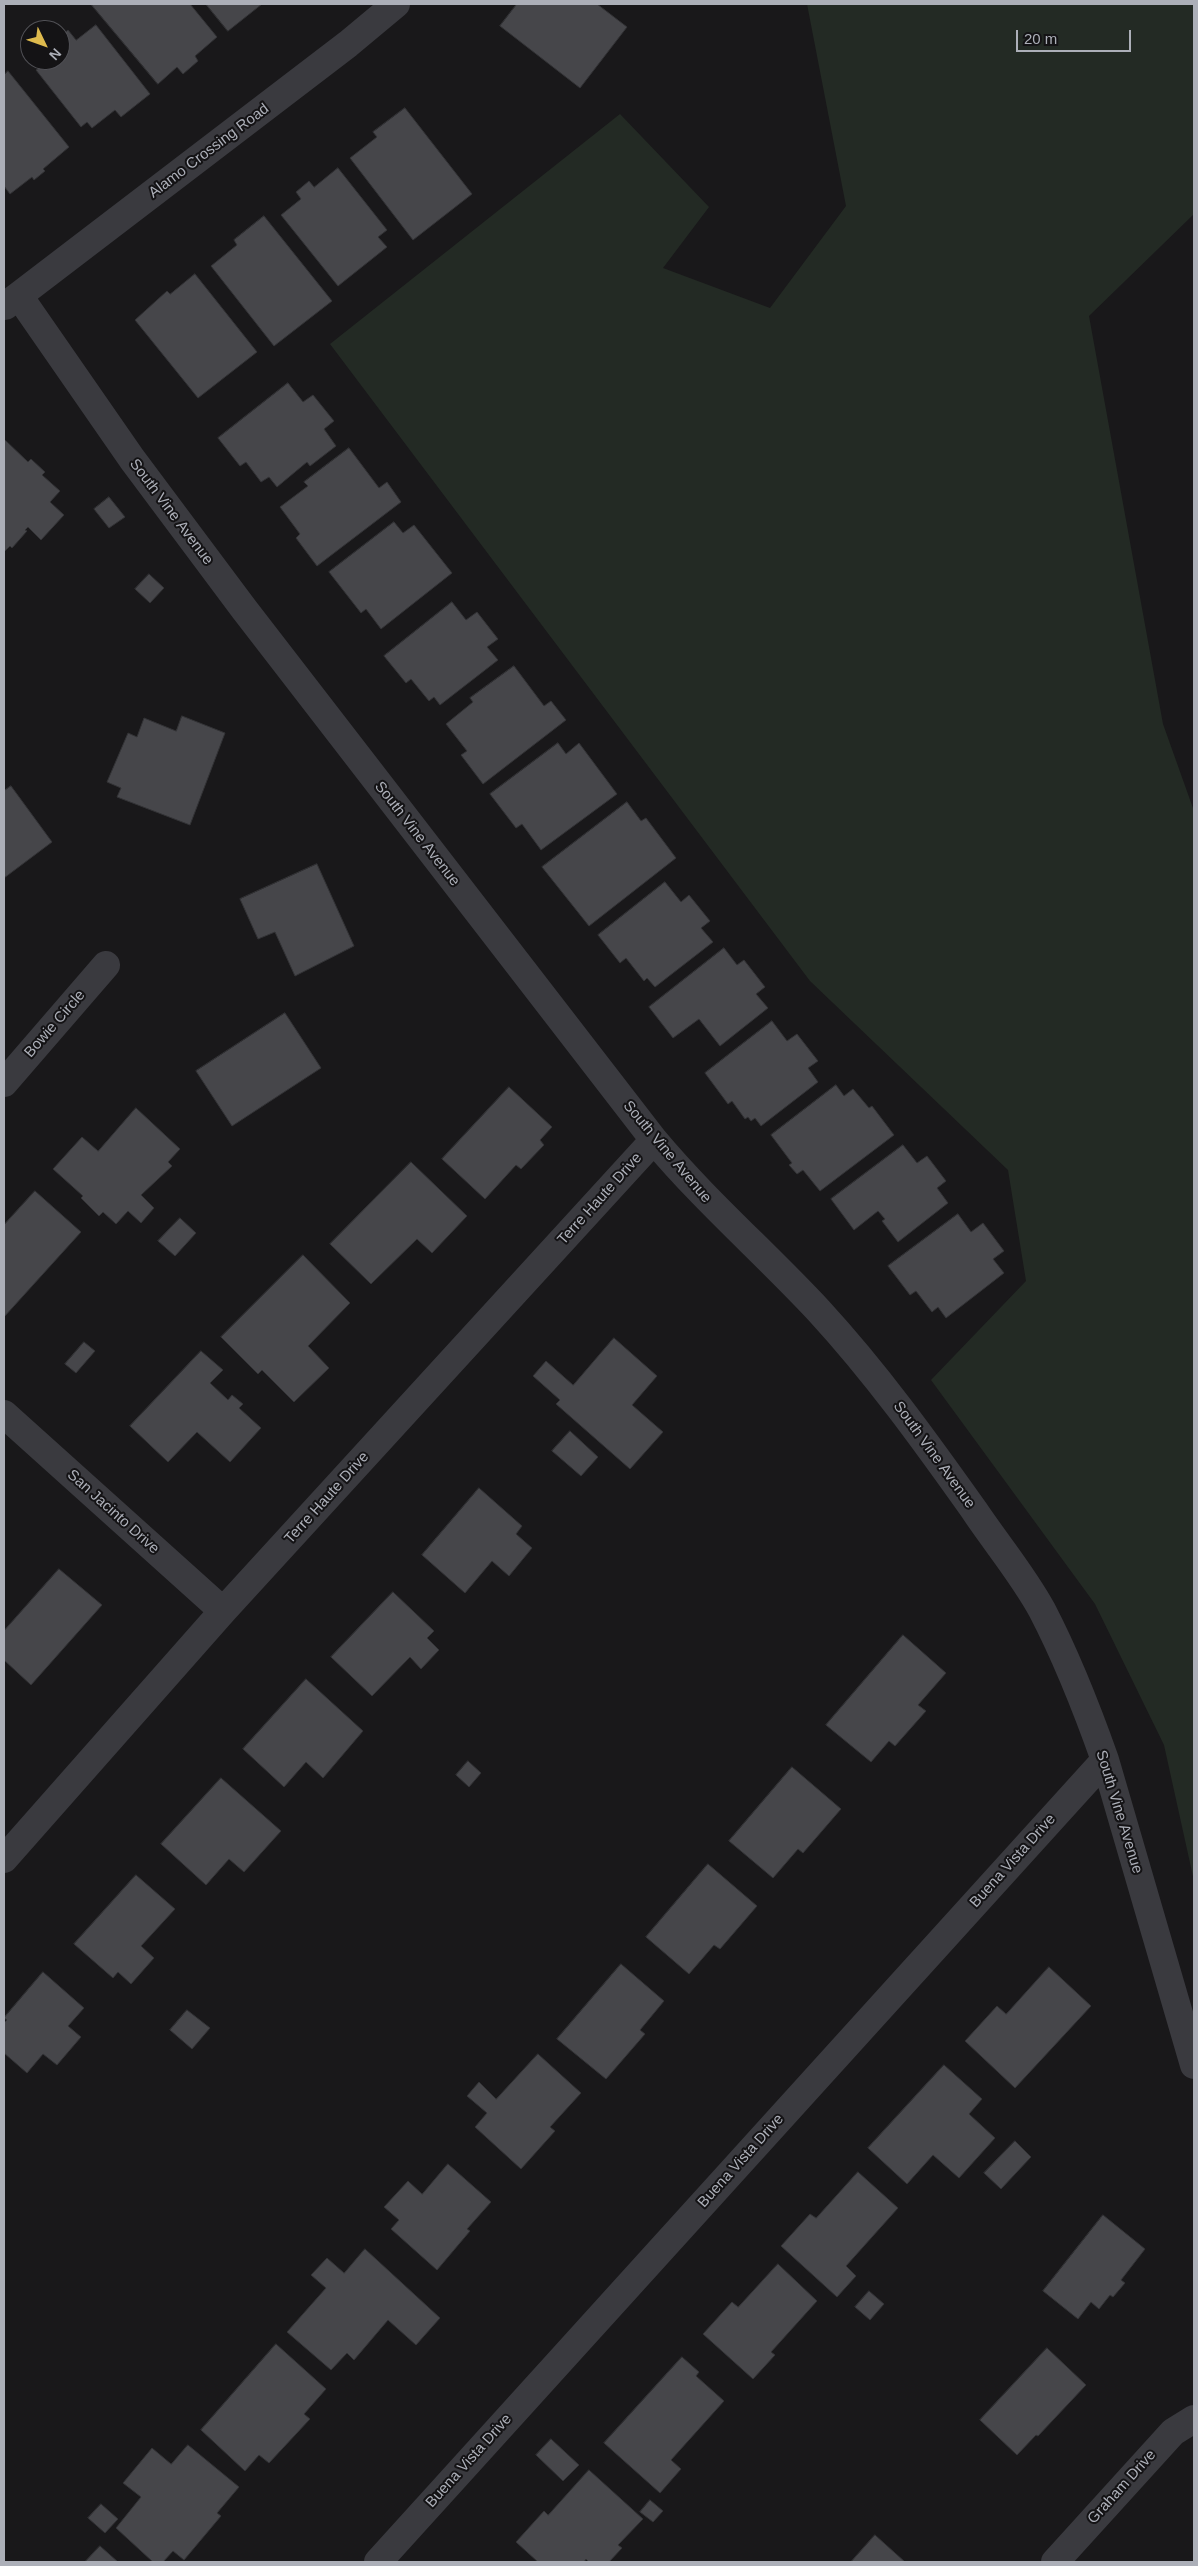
<!DOCTYPE html>
<style>
body{margin:0}
#map{position:relative;width:1198px;height:2566px;overflow:hidden;background:#19181a;font-family:Helvetica,sans-serif}
canvas{display:block}
.frame{position:absolute;inset:0;border:5px solid #acafb8;pointer-events:none}
.north{position:absolute;left:20px;top:20px;width:50px;height:50px;box-sizing:border-box;background:#141315;border:1px solid #515156;border-radius:50%;rotate:132deg;font-size:14px;font-weight:700;line-height:20px;text-align:center;color:#acafb8}
.north::after{content:'';display:block;margin:auto;width:18px;height:22px;background:#deba4d;clip-path:polygon(50% 0,100% 100%,50% 72%,0 100%)}
.scale{position:absolute;left:1016px;top:30px;width:115px;height:22px;box-sizing:border-box;border:2px solid #acafb8;border-top:0;padding-left:6px;font-size:15px;line-height:18px;white-space:nowrap;color:#acafb8;-webkit-text-stroke:4px #141315;paint-order:stroke}
</style>
<div id="map">
<canvas width="1198" height="2566"></canvas>
<div class="frame"></div>
<div class="north">N</div>
<div class="scale">20 m</div>
</div>
<script>
const g = document.querySelector('canvas').getContext('2d');
g.lineJoin = 'round';
function paint(path, color) { g.fillStyle = color; g.fill(path, 'evenodd'); }
function strokePath(path, color, width, dash) { g.strokeStyle = color; g.lineWidth = width; g.lineCap = dash ? 'butt' : 'round'; g.setLineDash(dash || []); g.stroke(path); }
function write(font, color, halo, rows, align = 'center') {
  g.font = font + ' Helvetica,sans-serif'; g.lineWidth = 4; g.setLineDash([]); g.textBaseline = 'middle'; g.strokeStyle = halo; g.fillStyle = color; for (const [text, x, y, turn = 0] of rows) {
    g.save(); g.translate(x, y); g.rotate((+turn || 0) * Math.PI / 180); g.textAlign = isNaN(turn) ? turn : align; if (halo) g.strokeText(text, 0, 0); g.fillText(text, 0, 0); g.restore();
  }
}
paint(new Path2D(`
 M807,4H1194V214L1089,316L1163,724L1194,811V1881L1164,1745L1095,1604L931,1380L1026,1281L1008,1170L810,981L330,344L620,114L709,207L663,268L770,308L846,206Z`), '#232a24');
const building = new Path2D(`
 M91,4H190L217,37L195,56L198,61L183,74L177,67L158,84Z
 M206,4H262L228,31Z
 M517,4H597L627,27L580,88L500,26Z
 M96,25L150,94L121,117L115,110L92,128L87,122L81,127L36,70L50,60H60V37L68,30L76,40Z
 M8,71L69,147L43,169L45,171L34,180L32,177L10,194L4,186V75Z
 M405,108L472,194L413,240L350,158L377,137L373,132Z
 M338,168L387,230L378,237L387,247L338,286L281,215L301,199L296,192L309,181L314,187Z
 M264,216L332,301L274,346L211,266L237,245L234,240Z
 M195,274L257,352L198,398L135,320L167,291L170,294Z
 M288,383L303,402L313,395L334,421L324,429L336,446L310,466L307,462L277,487L269,477L261,482L246,462L240,466L218,438Z
 M4,439L28,462L31,459L45,472L42,475L60,491L50,502L64,515L41,540L28,527L25,530L27,531L12,548L10,546L4,552Z
 M349,448L379,488L387,482L401,502L317,566L296,538L300,534L280,507L308,486L304,482Z
 M109,497L125,517L109,528L94,509Z
 M394,522L403,533L414,525L452,573L381,629L366,609L361,613L329,572Z
 M149,574L164,588L150,603L135,589Z
 M452,602L466,620L477,612L498,639L487,647L498,660L440,705L434,697L429,701L411,679L406,683L384,656Z
 M514,666L544,706L551,701L566,720L483,784L461,755L467,751L446,724L473,702L470,698Z
 M182,716L225,733L190,825L117,797L121,788L107,782L128,733L137,737L144,718L176,731Z
 M558,743L566,754L579,743L617,794L541,850L522,824L516,828L490,794Z
 M11,786L52,842L4,878V791Z
 M627,802L641,821L646,818L676,858L589,926L542,867Z
 M317,864L354,946L295,976L275,932L258,939L240,899Z
 M665,882L681,902L689,895L710,921L701,928L713,942L655,987L647,978L644,981L626,958L620,963L598,935Z
 M724,948L737,965L744,960L765,987L756,994L768,1008L720,1046L699,1019L673,1038L649,1007Z
 M285,1013L321,1068L232,1126L196,1071Z
 M772,1021L787,1041L797,1034L818,1061L808,1068L818,1082L761,1126L755,1118L751,1121L748,1117L745,1119L732,1101L728,1104L705,1073Z
 M836,1085L844,1096L853,1089L869,1108L872,1106L894,1135L820,1191L803,1170L797,1174L789,1165L792,1163L771,1135Z
 M509,1087L552,1127L540,1140L544,1145L521,1169L516,1165L485,1199L442,1159Z
 M136,1108L180,1149L168,1162L172,1166L141,1195L154,1208L141,1223L128,1211L116,1224L103,1212L99,1216L81,1198L83,1196L53,1169L82,1137L98,1151Z
 M903,1145L917,1163L927,1156L946,1181L937,1188L948,1203L898,1242L882,1221L885,1219L878,1211L854,1230L831,1199Z
 M411,1162L467,1216L432,1253L417,1239L371,1284L330,1244Z
 M35,1191L81,1232L4,1317V1225Z
 M958,1214L971,1232L983,1223L1004,1251L993,1259L1004,1273L946,1318L938,1307L932,1312L916,1291L910,1295L888,1266Z
 M180,1218L196,1233L175,1256L158,1241Z
 M303,1255L350,1303L308,1346L329,1368L294,1402L262,1370L258,1374L221,1337Z
 M614,1338L657,1376L632,1405L663,1432L630,1469L556,1404L560,1400L533,1376L546,1361L573,1385Z
 M84,1342L95,1351L76,1373L65,1364Z
 M201,1351L223,1370L210,1383L228,1400L232,1395L243,1404L239,1408L261,1428L230,1462L197,1432L168,1462L130,1426Z
 M570,1431L598,1457L581,1476L552,1451Z
 M479,1488L522,1526L516,1534L532,1548L509,1576L492,1561L465,1593L422,1555Z
 M59,1569L102,1605L31,1685L4,1660V1631Z
 M393,1592L434,1631L427,1638L439,1650L421,1669L410,1657L372,1696L331,1657Z
 M903,1635L946,1673L918,1705L926,1711L895,1746L889,1741L871,1762L826,1725Z
 M306,1679L363,1731L323,1778L306,1762L284,1787L243,1749Z
 M468,1761L481,1773L469,1787L456,1775Z
 M792,1767L841,1809L803,1853L798,1849L773,1878L729,1841Z
 M221,1778L281,1831L244,1872L229,1859L206,1885L161,1844Z
 M708,1864L757,1906L720,1949L714,1945L689,1974L646,1937Z
 M136,1875L175,1909L141,1946L154,1958L131,1984L118,1972L113,1978L74,1944Z
 M621,1964L664,2001L640,2030L645,2034L606,2079L557,2039Z
 M1049,1967L1091,2006L1015,2088L965,2041L997,2006L1006,2014Z
 M43,1972L84,2008L68,2026L81,2037L57,2065L43,2054L27,2073L4,2053V2023L7,2020L4,2018Z
 M187,2010L210,2028L192,2049L170,2030Z
 M538,2054L581,2093L550,2127L555,2131L521,2169L475,2127L487,2113L467,2096L479,2082L496,2099Z
 M944,2065L982,2099L969,2114L995,2138L959,2178L933,2155L907,2184L868,2148Z
 M1015,2141L1031,2157L1001,2189L984,2173Z
 M448,2164L491,2202L467,2229L470,2231L437,2270L391,2229L399,2220L384,2207L408,2181L422,2194Z
 M858,2172L898,2208L846,2266L856,2276L837,2297L781,2246L810,2214L816,2218Z
 M1103,2215L1145,2249L1121,2280L1125,2283L1113,2297L1110,2295L1099,2309L1091,2302L1078,2319L1043,2291Z
 M365,2249L440,2318L416,2345L388,2320L354,2360L347,2353L331,2370L287,2332L326,2288L311,2275L327,2258L344,2273Z
 M778,2264L817,2301L771,2352L775,2355L753,2379L703,2334L732,2302L738,2307Z
 M869,2291L884,2304L870,2320L855,2307Z
 M276,2344L326,2389L304,2414L310,2419L269,2463L259,2455L245,2471L201,2430Z
 M1047,2348L1086,2385L1038,2436L1036,2435L1017,2455L980,2420Z
 M682,2357L699,2372L696,2376L724,2401L671,2460L681,2469L660,2493L604,2443Z
 M551,2439L579,2465L563,2481L536,2455Z
 M188,2445L239,2487L217,2513L221,2516L184,2560L173,2551L163,2562H153L116,2528L141,2497L123,2483L152,2448L171,2464Z
 M589,2470L643,2519L618,2545L622,2548L609,2562H589L586,2559L584,2562H538L516,2542L544,2511L548,2515Z
 M650,2500L663,2511L653,2522L640,2512Z
 M101,2504L118,2519L105,2533L88,2518Z
 M875,2535L905,2562H851Z
 M100,2546L118,2562H85Z`);
paint(building, '#46464a');
strokePath(building, '#333336', 1);
strokePath(new Path2D(`
 M19,296L132,459L244,609L654,1140C705,1201 765,1253 819,1311C876,1373 925,1441 974,1510C996,1543 1023,1575 1042,1610C1067,1658 1087,1709 1105,1760L1194,2065
 M5,306L348,44L396,4
 M4,1083L106,965
 M4,1414L223,1611
 M4,1859L223,1611L654,1140
 M378,2562L1105,1760
 M1055,2562L1173,2432L1194,2419`), '#3a3a3f', 28);
write('15px', '#acafb8', '#141315', [
 ["Alamo Crossing Road",209,151,-37],
 ["South Vine Avenue",171,512,53],
 ["South Vine Avenue",417,834,52],
 ["Bowie Circle",55,1024,-49],
 ["South Vine Avenue",667,1152,50],
 ["Terre Haute Drive",600,1199,-48],
 ["South Vine Avenue",934,1455,54],
 ["Terre Haute Drive",327,1498,-48],
 ["San Jacinto Drive",113,1512,42],
 ["South Vine Avenue",1119,1812,73],
 ["Buena Vista Drive",1013,1861,-48],
 ["Buena Vista Drive",741,2161,-48],
 ["Buena Vista Drive",469,2461,-48],
 ["Graham Drive",1122,2487,-48]
]);
</script>
